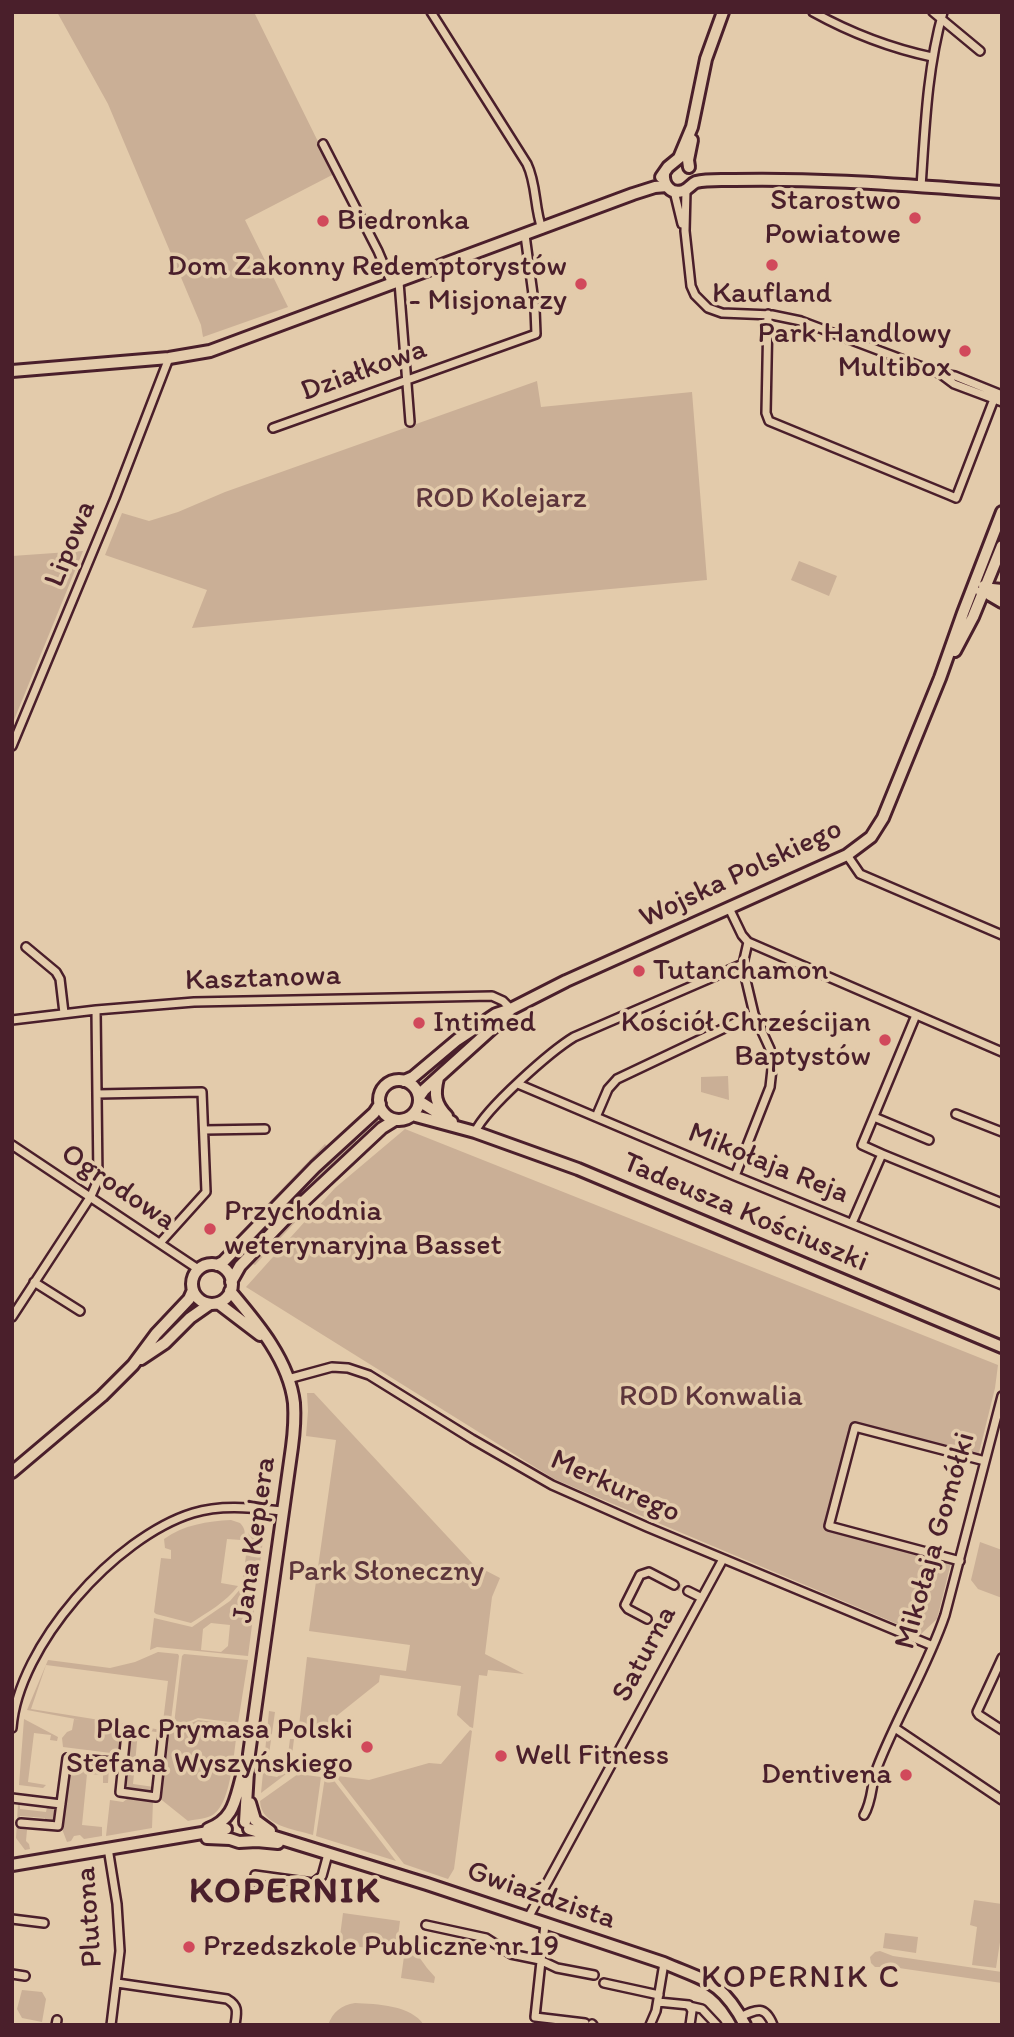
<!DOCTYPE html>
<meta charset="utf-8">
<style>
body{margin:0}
#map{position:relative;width:1014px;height:2037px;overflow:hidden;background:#e3cbab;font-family:Itim,sans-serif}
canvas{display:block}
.frame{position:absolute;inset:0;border:14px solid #4a1f2b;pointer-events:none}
</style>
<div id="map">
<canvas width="1014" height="2037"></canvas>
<div class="frame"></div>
</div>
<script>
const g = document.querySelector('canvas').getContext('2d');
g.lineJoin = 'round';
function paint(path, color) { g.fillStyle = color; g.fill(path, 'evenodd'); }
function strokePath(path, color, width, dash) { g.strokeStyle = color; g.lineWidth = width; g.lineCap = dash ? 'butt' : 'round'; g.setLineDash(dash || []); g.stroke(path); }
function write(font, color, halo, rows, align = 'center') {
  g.font = font + ' Itim,sans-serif'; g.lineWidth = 7; g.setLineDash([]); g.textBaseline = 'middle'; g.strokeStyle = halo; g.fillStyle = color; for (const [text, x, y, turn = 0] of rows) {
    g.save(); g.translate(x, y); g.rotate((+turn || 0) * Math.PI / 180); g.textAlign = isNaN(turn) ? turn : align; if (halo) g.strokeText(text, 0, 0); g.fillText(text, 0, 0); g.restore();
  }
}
paint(new Path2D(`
 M57,12H254L334,174L245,220L288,307L203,337L201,325L108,104Z
 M537,381L541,407L692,392L707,580L192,628L207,590L105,555L122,513L149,521L178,512L225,492Z
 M83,551L12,725V556Z
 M799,561L837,576L829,596L791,580Z
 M728,1076L729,1100L701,1092V1077Z
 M405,1129L998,1365L995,1388L978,1457L852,1424L825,1528L951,1563L937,1619L921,1634L554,1479L246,1287L335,1188Z
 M354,1138L358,1143L308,1189L243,1255L239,1251L315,1173Z
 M325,1144L328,1148L233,1246L231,1242Z
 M365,1150L366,1154L318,1198L255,1265L250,1263L299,1211Z
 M307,1393H314L473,1564L500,1578L492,1597L485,1654L524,1674L488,1670L487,1676L479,1675L473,1728L470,1727L457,1715L461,1686L380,1675L379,1682L314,1734L311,1735L298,1734L307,1657L406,1671L410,1645L309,1631L336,1440L306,1436L308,1411Z
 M251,1515L266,1517L248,1656L157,1647L150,1650L154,1618L192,1627L230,1601L242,1587ZM211,1623L230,1625L228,1646L221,1652L201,1650L203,1629Z
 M231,1520L240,1523C245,1528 247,1535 241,1540L227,1539L221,1583L238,1586C226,1602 208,1612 191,1623L156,1614L154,1612L161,1558L171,1559V1550L165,1548L164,1539C183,1525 208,1521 231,1520Z
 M980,1542L1002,1550V1598L978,1589L971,1580Z
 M158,1652L178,1654L179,1656L170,1728L163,1733L115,1726L134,1730L119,1731V1754L63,1747L62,1738L67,1732L72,1730L74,1719L81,1720L27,1710L48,1660L110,1668L135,1662ZM46,1665L168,1681L162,1730L31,1709Z
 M184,1654L248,1660L238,1723L198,1718L176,1727L174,1724L182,1656Z
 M269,1711L275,1712L266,1775L277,1777L286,1770L290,1739H294L290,1771L261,1793Z
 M24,1719L58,1737L57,1741L50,1740L51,1735L34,1733L28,1782L46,1785L43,1788L19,1785Z
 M198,1720L238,1725C234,1747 232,1801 214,1814C207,1819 196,1819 188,1821L158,1797L165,1735Z
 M470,1730L472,1731L454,1869L448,1879L404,1864L338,1779V1776L369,1780L429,1763L441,1764Z
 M138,1732L133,1784L154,1787L150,1793L129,1790L126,1786L131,1737L133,1733Z
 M72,1762L109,1766L108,1783H103V1775L87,1774L82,1825L102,1827V1836L84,1839L80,1835L74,1836L71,1841L67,1842L62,1829L70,1764Z
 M298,1774L321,1777L313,1835C294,1829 261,1826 260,1801Z
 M325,1777L332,1778L396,1861L316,1836Z
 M131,1796L151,1799L153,1801L152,1828L106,1836L110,1800L123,1802Z
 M18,1803L20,1804V1809L46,1812L47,1807L53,1809L56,1813L55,1818L52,1821L45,1820V1818L20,1816L19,1829L27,1830L26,1841L29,1844L30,1849L25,1850L16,1838Z
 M974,1900L1002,1904V1929L996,1968L972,1965L977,1927L970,1925Z
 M343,1913L400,1921L396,1952L339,1944Z
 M885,1933L918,1937L916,1953L883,1948Z
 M405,1949L414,1950L427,1968L435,1977L434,1983L401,1978Z
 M880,1951L893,1956L1002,1972V1983L892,1967H875L871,1963L870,1957L875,1952Z
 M22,1990L42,1992L46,1999L42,2022L22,2018L17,2009Z
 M355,2003C377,2004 411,2005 424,2025H328C333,2012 341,2005 355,2003Z`), '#caaf96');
strokePath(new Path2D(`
 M674,1585L688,1591`), '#c4a991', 7, [7, 3.5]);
const street = new Path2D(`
 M431,12L527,164C537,185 534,207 542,229
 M813,12C851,33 890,48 932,57
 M933,12L980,51
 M323,144L378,251L392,284
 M921,187C925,128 927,69 943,12
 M686,190L685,231L691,286L695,295L708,308L722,313L772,315L801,321L941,374L955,376L1002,395
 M674,191L682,224
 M399,282L410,422
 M768,314L766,413L769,421L949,495L956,498L994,399
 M942,375L954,384L1002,402
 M273,428L536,334L535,309L525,235
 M12,746L115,498L169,358
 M847,855L860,874L1002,935
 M729,908L742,935L748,942L1002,1052
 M26,947L56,972L60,979L64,1013
 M12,1020L96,1010L194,1002L492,996L503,1001L511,1009
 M518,1084L735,1176L1002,1285
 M97,1094L202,1092L206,1192L160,1243
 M956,1114L1002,1132
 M596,1117L608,1089L617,1079L754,1014
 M874,1117L929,1140
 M204,1130L265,1129
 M475,1132C486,1108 551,1051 574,1037L743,964
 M12,1145L198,1269
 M882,1154L1002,1203
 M735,1176L770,1087L772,1069L770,1049L754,1014L745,976L743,964L748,942
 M852,1223L882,1154L862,1145L916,1015
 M34,1282L80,1311
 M12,1317L91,1196L98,1180L96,1010
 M288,1379L332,1367L348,1368L369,1375L472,1439L552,1485L647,1527L933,1646
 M960,1561L829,1526L855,1427L985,1461
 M688,1591L702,1598
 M647,1619L628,1609L625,1605L640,1575L649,1572L674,1585
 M1002,1658L977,1712L979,1715L1002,1730
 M12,1728C18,1646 115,1537 193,1513C222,1504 253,1508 283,1511
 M895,1728L1002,1800
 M123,1763L126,1733
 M12,1798L61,1804
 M864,1815C873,1800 871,1783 877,1768C897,1716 927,1668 945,1615L1002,1396
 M21,1823L58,1826L67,1758L123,1763L120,1792L156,1797L163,1734
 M108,1848L117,1904L120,1951L111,2025
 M255,1882V1875L313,1883L322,1876L328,1854
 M528,1918L723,1559
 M12,1919L44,1923
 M545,1924L535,2017L585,2023
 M426,1925L486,1938L511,1954L540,1960L557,1968L594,1975
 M12,1974L25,1976
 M117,1983L227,1999C239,2006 237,2012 235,2025
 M604,1983L659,1995
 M658,2002L689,2005L692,2011L690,2025
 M689,2006L702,2009L717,2025
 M740,2017C757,2009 765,2005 773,2025
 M592,2024L593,2025
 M56,2025L57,2020
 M650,2025L656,2011L664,1963`);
const secondary = new Path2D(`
 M689,167L688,160L692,140
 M664,173C663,184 670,195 683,191C689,189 691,184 696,182C707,179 722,180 734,180C823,178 913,186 1002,192
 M661,177L668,167L679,158L692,127L706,59L723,12
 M12,371L169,358L210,351L633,194L655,187L667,186
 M984,586L990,595L1002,602
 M981,592L992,589L1002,590
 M955,651L973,617L1002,546
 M438,1078C434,1094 435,1104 447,1116
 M379 1100a20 20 0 1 1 40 0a20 20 0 1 1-40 0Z
 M404,1081L413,1077L457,1040L496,1014L511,1009L566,981L847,855L871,837L883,818L940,678L963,613L1002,512
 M419,1097L424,1090L496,1025L510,1010
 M419,1101L452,1122
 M412,1115L475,1132L578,1169L1002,1347
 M192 1284a20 20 0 1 1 40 0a20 20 0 1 1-40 0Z
 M217,1265L223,1262L315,1167L374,1113L380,1104
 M231,1282L240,1266L288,1216L382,1128L395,1120
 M230,1291C257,1323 289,1360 294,1403C295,1418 294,1432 292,1447L249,1754L245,1822
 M218,1303L260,1335
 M141,1359L165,1343L190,1318L210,1304
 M12,1472L102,1396L133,1365L156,1334L189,1299L193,1290
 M250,1803L255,1820L270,1831
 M208,1829C234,1819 235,1800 242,1776
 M249,1829L427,1884L664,1963C706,1981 722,1981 745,2025
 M207,1838L230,1839L239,1842L257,1841L278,1843
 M12,1865L226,1829`);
strokePath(street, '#4a1f2b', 12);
strokePath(secondary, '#4a1f2b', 16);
strokePath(street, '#e3cbab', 7);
strokePath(secondary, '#e3cbab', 10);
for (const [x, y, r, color] of [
 [915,218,7,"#d1495b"],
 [323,221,7,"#d1495b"],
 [772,265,7,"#d1495b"],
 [581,284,7,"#d1495b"],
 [965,351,7,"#d1495b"],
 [639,971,7,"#d1495b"],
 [419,1023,7,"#d1495b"],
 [885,1040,7,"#d1495b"],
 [210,1229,7,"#d1495b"],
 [367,1747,7,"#d1495b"],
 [501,1756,7,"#d1495b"],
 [906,1775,7,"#d1495b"],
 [189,1947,7,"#d1495b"]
]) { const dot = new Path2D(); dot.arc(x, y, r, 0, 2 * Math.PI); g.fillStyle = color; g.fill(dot); strokePath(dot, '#e3cbab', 2.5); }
write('30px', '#4a1f2b', '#e3cbab', [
 ["Starostwo",901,201],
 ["Powiatowe",901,235],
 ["Biedronka",337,221,"left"],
 ["Dom Zakonny Redemptorystów",567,267],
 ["- Misjonarzy",567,301],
 ["Kaufland",772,294,"center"],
 ["Park Handlowy",951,334],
 ["Multibox",951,368],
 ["Tutanchamon",653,971,"left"],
 ["Intimed",433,1023,"left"],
 ["Kościół Chrześcijan",871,1023],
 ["Baptystów",871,1057],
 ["Przychodnia",224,1212,"left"],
 ["weterynaryjna Basset",224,1246,"left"],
 ["Plac Prymasa Polski",353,1730],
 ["Stefana Wyszyńskiego",353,1764],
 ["Well Fitness",515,1756,"left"],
 ["Dentivena",892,1775],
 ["Przedszkole Publiczne nr 19",203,1947,"left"]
], 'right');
write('30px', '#4a1f2b', '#e3cbab', [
 ["Działkowa",364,371,-20],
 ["Lipowa",71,544,-68],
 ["Wojska Polskiego",741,874,-25],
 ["Kasztanowa",263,979,-2],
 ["Mikołaja Reja",768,1164,22],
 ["Ogrodowa",118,1188,34],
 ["Tadeusza Kościuszki",745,1213,23],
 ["Merkurego",615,1487,24],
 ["Jana Keplera",255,1540,-82],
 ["Mikołaja Gomółki",936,1541,-74],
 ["Saturna",645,1654,-62],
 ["Gwiaździsta",541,1896,19],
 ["Plutona",90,1917,-94]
]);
write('30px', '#5d353b', '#e3cbab', [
 ["ROD Kolejarz",501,499],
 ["ROD Konwalia",711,1397],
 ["Park Słoneczny",386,1572]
]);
g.letterSpacing = '2px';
write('32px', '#4a1f2b', '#e3cbab', [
 ["KOPERNIK C",801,1979]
]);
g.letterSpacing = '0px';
g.letterSpacing = '2px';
write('bold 37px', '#4a1f2b', '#e3cbab', [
 ["KOPERNIK",285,1893]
]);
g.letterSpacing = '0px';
</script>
